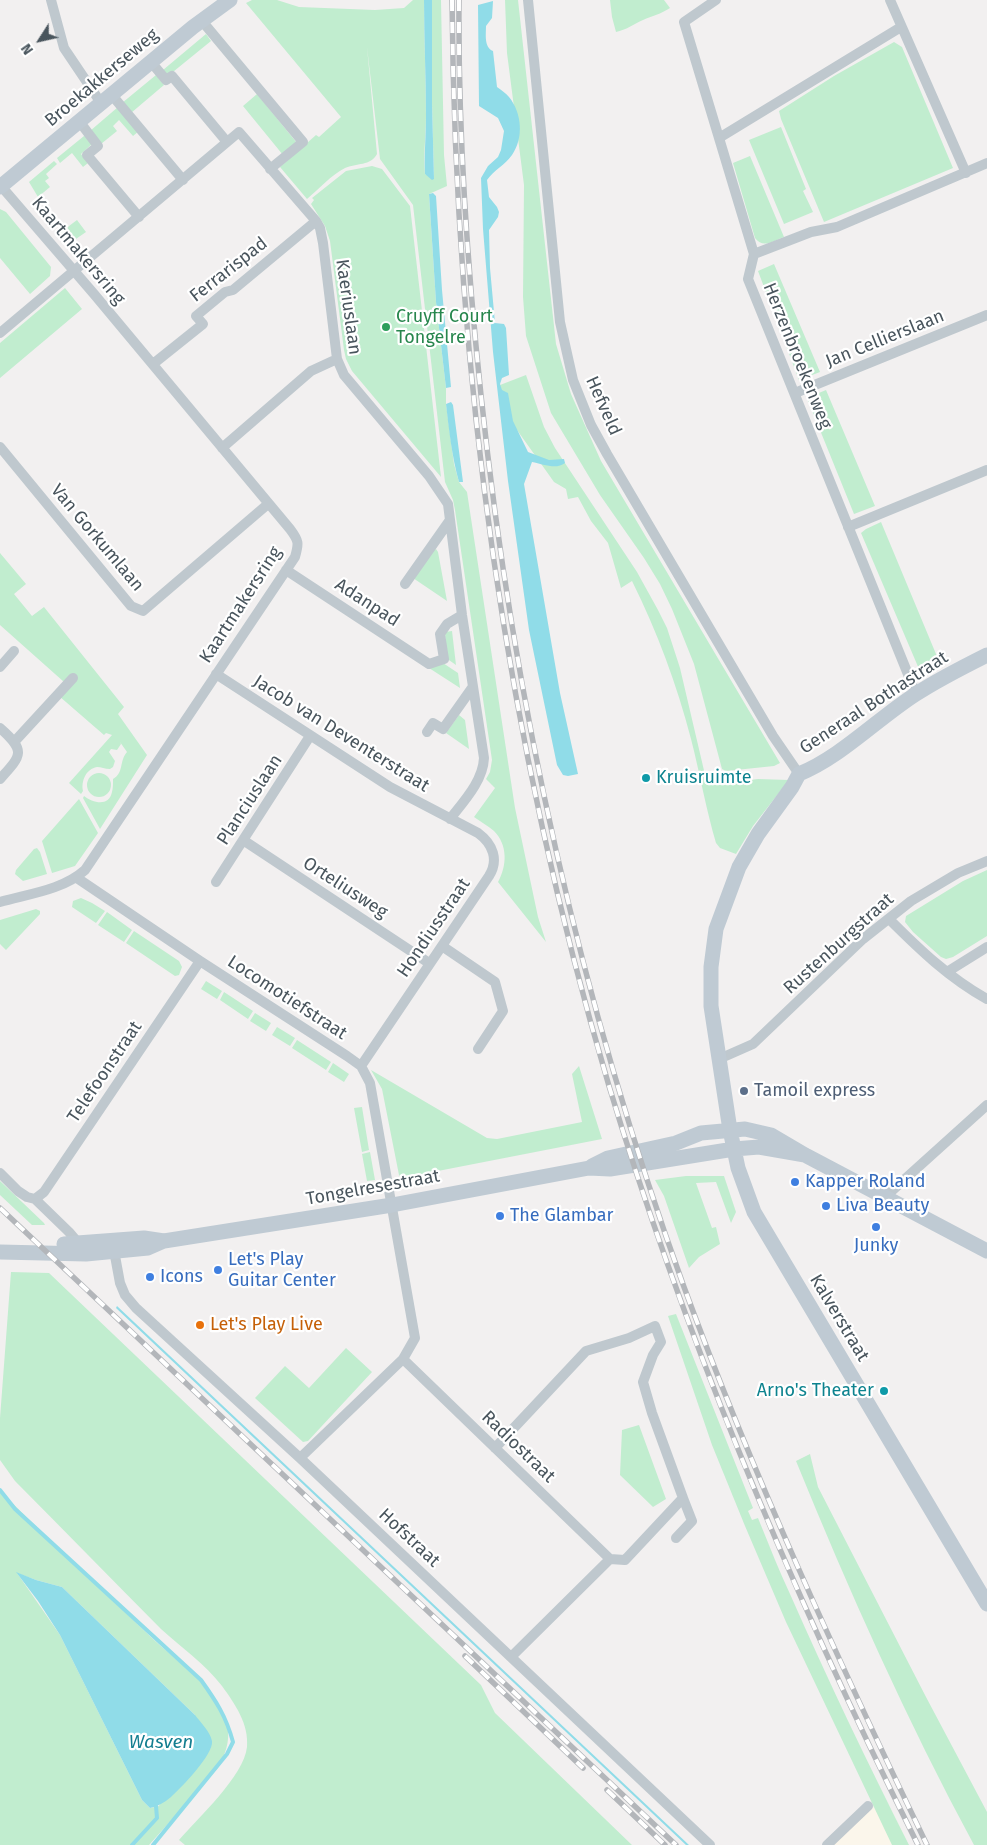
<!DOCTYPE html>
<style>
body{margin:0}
#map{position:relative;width:987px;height:1845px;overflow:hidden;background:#f2f0f0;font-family:"Fira Sans",sans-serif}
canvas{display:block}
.north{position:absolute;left:15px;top:15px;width:50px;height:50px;-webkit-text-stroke:4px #fff;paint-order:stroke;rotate:235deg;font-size:14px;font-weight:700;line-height:20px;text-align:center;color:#49555d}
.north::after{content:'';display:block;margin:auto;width:18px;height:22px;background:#49555d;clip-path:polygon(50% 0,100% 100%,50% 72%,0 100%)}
</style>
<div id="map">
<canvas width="987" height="1845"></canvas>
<div class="north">N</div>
</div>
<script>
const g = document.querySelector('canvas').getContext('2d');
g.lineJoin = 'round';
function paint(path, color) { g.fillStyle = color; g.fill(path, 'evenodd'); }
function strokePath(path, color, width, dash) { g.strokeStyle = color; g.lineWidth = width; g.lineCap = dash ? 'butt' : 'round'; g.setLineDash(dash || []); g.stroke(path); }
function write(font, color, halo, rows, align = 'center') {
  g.font = font + ' "Fira Sans",sans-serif'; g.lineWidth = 4.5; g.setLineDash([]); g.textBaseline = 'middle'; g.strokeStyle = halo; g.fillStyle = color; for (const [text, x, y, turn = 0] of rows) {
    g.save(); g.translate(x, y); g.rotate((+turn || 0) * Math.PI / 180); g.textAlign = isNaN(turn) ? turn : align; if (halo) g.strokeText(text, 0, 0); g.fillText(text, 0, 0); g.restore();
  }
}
paint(new Path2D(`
 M888,1804L903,1833L906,1845H832L874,1807L876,1810Z`), '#fbf6eb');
paint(new Path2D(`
 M252,0H277L299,7L375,10L404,8L413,0H424C424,39 426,78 426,116C426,136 423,155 425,174L434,179L432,103V0H441L444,155L447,186L429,194L436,302L446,388V404L454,464L459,482L467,492L515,808L538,917L546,942L498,882C507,866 508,845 494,831C488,826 480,821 474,817L495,788L486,779L490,772L492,760L455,510L453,500L445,482L413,205L380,159L367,47L377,154C371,166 356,163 345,168C331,175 319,189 307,199L280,167L316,135L319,137L341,117L246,3Z
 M505,0H518L556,344L571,394L601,461L780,763L774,766L726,771L722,769L694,664L672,609L660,584L644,558L600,495L551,413L526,336L523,297L524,185L507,53Z
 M610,0H664L670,8C661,14 652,16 643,20C634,24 626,30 616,32L612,17Z
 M206,34L211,41L168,76L163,70Z
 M894,42L902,47L953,168L824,222L781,119L779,111L834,76Z
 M156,75L164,85L131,113L122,103Z
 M257,94L297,143L283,155L243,106Z
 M118,107L139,131L133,136L119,120L113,126L117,131L101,144L90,131Z
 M781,127L806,189L803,191L813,212L784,224L749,140Z
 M84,136L88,137L93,143L81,154L88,163L83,167L72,153L60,163L57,158Z
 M750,156L784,237C773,241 763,249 755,238L733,163Z
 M54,161L57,164L46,174L49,178L45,181L50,187L38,197L29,182Z
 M372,166L382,169L410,206L441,477L352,371L346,359L344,350L330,241L325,226L311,204L314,200L312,198L346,171Z
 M0,209L6,212L51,267L50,276L30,294L0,258Z
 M77,220L86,232L73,241L67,242L61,232Z
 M774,264L820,372L799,380L758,271Z
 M65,288L82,309L0,378V343Z
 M526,375L544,427L555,448L637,572L658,610L667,628L680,668L706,779L710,782L718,784L758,779L789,780L753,826L736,854L720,848L716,843C706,809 700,774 691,739C677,685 657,631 632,581L621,588L608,543L591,521L578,497L568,499L566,489L554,482L517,430L503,423L500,385Z
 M826,390L875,506L854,514L807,398Z
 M881,522L941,666L922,676L861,533L866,529Z
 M436,549L438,552L447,601L413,578L434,550Z
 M0,553L26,584L14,594L32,616L44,607L124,707L118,714L147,755L100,829L83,798L84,796C93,803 109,807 112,792C113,788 113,784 113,779C124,773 119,761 127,752L120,742L121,744L117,750L111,749L109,752L115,761L113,767L110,769C105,769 101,767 97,767C86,769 81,781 83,791L81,794L69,783L112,735L106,733L104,735L59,696L64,682L0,625Z
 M452,631L456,665L446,658L445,632Z
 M443,663L458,673L460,688L429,668Z
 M459,715L465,720L469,749L446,733Z
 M87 785a12 12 0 1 1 24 0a12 12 0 1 1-24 0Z
 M79,799L98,833L75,866L52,873L42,841Z
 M37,848L40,852L47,874L23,881L15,874L16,870L34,849Z
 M987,870V936L953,957L946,959L941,957L913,932L905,922L906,916L963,881Z
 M81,898L92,903L105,911L96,923L72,907L73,901Z
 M36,909L40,911V914L6,950L0,944V920Z
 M107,912L132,930L124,942L98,925Z
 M134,931L179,961L182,967L179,975L175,976L126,943Z
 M206,981L222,991L217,999L201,989Z
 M224,992L253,1011L248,1019L220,1000Z
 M255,1013L271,1023L266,1031L250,1021Z
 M277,1027L295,1038L290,1046L272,1035Z
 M297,1040L331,1062L326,1070L292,1048Z
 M333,1063L349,1074L344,1082L328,1072Z
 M579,1066L602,1139L402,1178L399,1175L382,1089L371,1070L487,1138L497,1139L582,1122L572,1074Z
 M362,1107L369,1150L362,1152L354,1108Z
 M370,1152L375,1180L367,1181L362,1154Z
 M686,1176H724L736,1212L731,1223L716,1182L696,1183L712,1228L716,1227L720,1244L699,1257L689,1268L664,1196L655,1180Z
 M0,1181L44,1223L45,1225H32L0,1195Z
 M11,1272L49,1273L481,1685L495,1713L632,1845H185L179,1840C198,1818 244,1776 247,1747C249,1724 235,1704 222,1686C205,1664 181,1647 161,1629C112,1580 64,1530 15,1481L0,1460V1418Z
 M676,1314L753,1508L748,1511L752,1520L758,1518L760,1523C770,1547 779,1571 790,1594C827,1678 867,1762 909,1845H892L786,1622L745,1526L712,1445L668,1316Z
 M346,1348L372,1372L308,1441L303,1442L255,1398L285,1366L309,1388Z
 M639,1425L666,1499L653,1507L620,1475L622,1430Z
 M810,1454L818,1487L926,1697L987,1812V1845H974C907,1721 849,1591 796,1461Z
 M0,1491C50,1540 100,1589 151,1637C176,1661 210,1683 224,1715C232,1734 228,1751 217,1769L149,1845H0ZM17,1573L36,1580L62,1587L195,1715L159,1806L150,1808L142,1800L60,1635Z`), '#c1edcf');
paint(new Path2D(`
 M424,0H432V103L434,179L432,180L425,174C424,155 426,136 426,116C426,78 424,39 424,0Z
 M493,1L492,18L486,26C486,35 484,47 493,51L497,87C501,90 506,93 509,97C522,113 524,138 512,155C505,165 494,170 487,180L489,197L497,207L499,212L498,217L489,230L490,268L495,323L504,324L506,328L509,375L502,378L500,384L502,390L508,393L513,421L528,452L549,460L564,459L565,463C556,470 543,464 532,462L524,484L560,693L578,774L568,776L563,775L557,765L529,630L508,481L493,352L483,229L481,178L488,166L498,157L501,150L504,131L498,118L479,106L478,5Z
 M433,193L436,196L442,290L451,387L446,388L436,302L429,194Z
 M451,402L453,405L463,482H459C452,457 449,430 446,404Z
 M117,1306L689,1845H686L116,1308Z
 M16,1572L36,1580L62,1587L195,1715C200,1722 210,1731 212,1741C214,1754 181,1788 171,1797C164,1803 158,1806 150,1808L142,1800L60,1635L38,1601Z`), '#90dce8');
strokePath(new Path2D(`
 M0,1490L15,1509L201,1680C216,1701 226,1716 233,1742L227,1754L153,1845
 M132,1845L157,1818L156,1806`), '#90dce8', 4);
strokePath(new Path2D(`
 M51,0L64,48L101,103
 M528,0L560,322L573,380L591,425L607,454L773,736L799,774
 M716,0L684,22L754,254L748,279L916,694
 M890,0L966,173
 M202,21L303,142L270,169
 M151,62L166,80L172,76L227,142
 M111,94L183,180
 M79,121L98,146L87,155L139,217
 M719,138L901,27
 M754,254L811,232L837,227L987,163
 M0,333L239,132L316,221L320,228L323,243L337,359L344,375L429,476L448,504L462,615L484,758C483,781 464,801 450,819
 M153,364L203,324L196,316L225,292L233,290L316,221
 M795,393L987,315
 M0,447L131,606L143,611L268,504
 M222,448L311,371L337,359
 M848,527L987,470
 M286,570L429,664L444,659L440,634L447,624L462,615
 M405,584L450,520
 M0,667L14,651
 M216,674L390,787L478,833C493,844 499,860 489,876L361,1066
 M0,728C26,751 22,755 0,779
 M427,732L433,723L443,729L472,688
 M15,741L73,678
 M243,840L429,963
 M77,878L200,961L347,1056L361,1066L370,1083L415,1338L403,1359L300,1458
 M216,882L310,736
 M0,902C28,894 63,890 85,870L295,557C299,543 299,541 290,529L94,294L1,186
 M889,919C919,949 949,978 987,999
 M442,946L495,982L503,1011L478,1049
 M947,972L987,947
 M719,1059L753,1044L863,939L911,901L958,873L987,861
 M0,1173L18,1191L27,1197L35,1199L69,1232L80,1245
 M885,1197L987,1105
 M35,1199L44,1192L200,961
 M113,1245L120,1283L125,1295L136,1308L300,1458L710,1845
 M403,1359L610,1559
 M495,1448L586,1351L629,1338L655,1326L661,1342L653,1355L643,1382L652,1413L683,1498L625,1560L610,1559L511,1657
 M676,1538L692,1521L683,1498
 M827,1845L868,1806`), '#bfc8ce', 10);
strokePath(new Path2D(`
 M0,187L193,27L230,0
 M987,655C963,667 939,679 916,694C877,719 841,757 799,774L792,787L758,834L739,867L716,929L711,967V1006L730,1130L738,1168L754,1212L987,1604
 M592,1166L608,1158L676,1143L701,1133L745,1129L771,1135L805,1155L987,1251
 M64,1244L144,1238L164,1241
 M0,1252L86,1254L148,1248L164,1241L392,1205L589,1168L610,1169L734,1149L759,1147L805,1155`), '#bfcad3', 15);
const rail = new Path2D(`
 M452,0C455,368 504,733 609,1086C688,1348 796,1601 918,1845
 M459,0C458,132 467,264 481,395C513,699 580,1000 684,1287C754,1478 839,1662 927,1845
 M0,1208L676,1845
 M465,1656L583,1768
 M607,1790L665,1845`);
strokePath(rail, '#b3b6ba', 5.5);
strokePath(rail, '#fff', 4, [11]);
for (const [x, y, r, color] of [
 [386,327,5,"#2e9e5b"],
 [646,778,5,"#0f9aa8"],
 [744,1091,5,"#5c6f8a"],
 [795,1182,5,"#3f7fe0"],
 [826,1206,5,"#3f7fe0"],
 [500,1216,5,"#3f7fe0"],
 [876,1227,5,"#3f7fe0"],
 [218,1270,5,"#3f7fe0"],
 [150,1277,5,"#3f7fe0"],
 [200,1325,5,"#e8710a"],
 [884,1391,5,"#0f9aa8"]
]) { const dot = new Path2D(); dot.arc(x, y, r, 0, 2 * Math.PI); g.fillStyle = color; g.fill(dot); strokePath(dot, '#fff', 2); }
write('18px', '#49555d', '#fff', [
 ["Broekakkerseweg",102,78,-40],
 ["Kaartmakersring",78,251,50],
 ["Ferrarispad",229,270,-38],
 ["Kaeriuslaan",348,307,82],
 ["Jan Cellierslaan",885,339,-22],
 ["Herzenbroekenweg",797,356,68],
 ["Hefveld",603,406,66],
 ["Van Gorkumlaan",97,538,50],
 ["Adanpad",367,603,33],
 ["Kaartmakersring",241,605,-57],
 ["Generaal Bothastraat",874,703,-33],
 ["Jacob van Deventerstraat",341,734,32],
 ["Planciuslaan",250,800,-57],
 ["Orteliusweg",345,888,33],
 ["Hondiusstraat",434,928,-56],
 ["Rustenburgstraat",839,944,-42],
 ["Locomotiefstraat",287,998,33],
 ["Telefoonstraat",105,1072,-56],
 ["Tongelresestraat",373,1188,-10],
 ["Kalverstraat",839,1318,59],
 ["Radiostraat",518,1447,44],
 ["Hofstraat",409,1538,43]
]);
write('18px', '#27864d', '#fff', [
 ["Cruyff Court",396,317],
 ["Tongelre",396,338]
], 'left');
write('18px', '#0d838f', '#fff', [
 ["Kruisruimte",656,778],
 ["Arno's Theater",874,1391,"right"]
], 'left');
write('18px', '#4e5e75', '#fff', [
 ["Tamoil express",754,1091]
], 'left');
write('18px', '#366cbe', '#fff', [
 ["Kapper Roland",805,1182],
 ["Liva Beauty",836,1206],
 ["The Glambar",510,1216],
 ["Junky",876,1246,"center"],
 ["Let's Play",228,1260],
 ["Guitar Center",228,1281],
 ["Icons",160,1277]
], 'left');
write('18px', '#c56008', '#fff', [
 ["Let's Play Live",210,1325]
], 'left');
write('italic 19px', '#137e90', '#fff', [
 ["Wasven",161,1743]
]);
</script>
